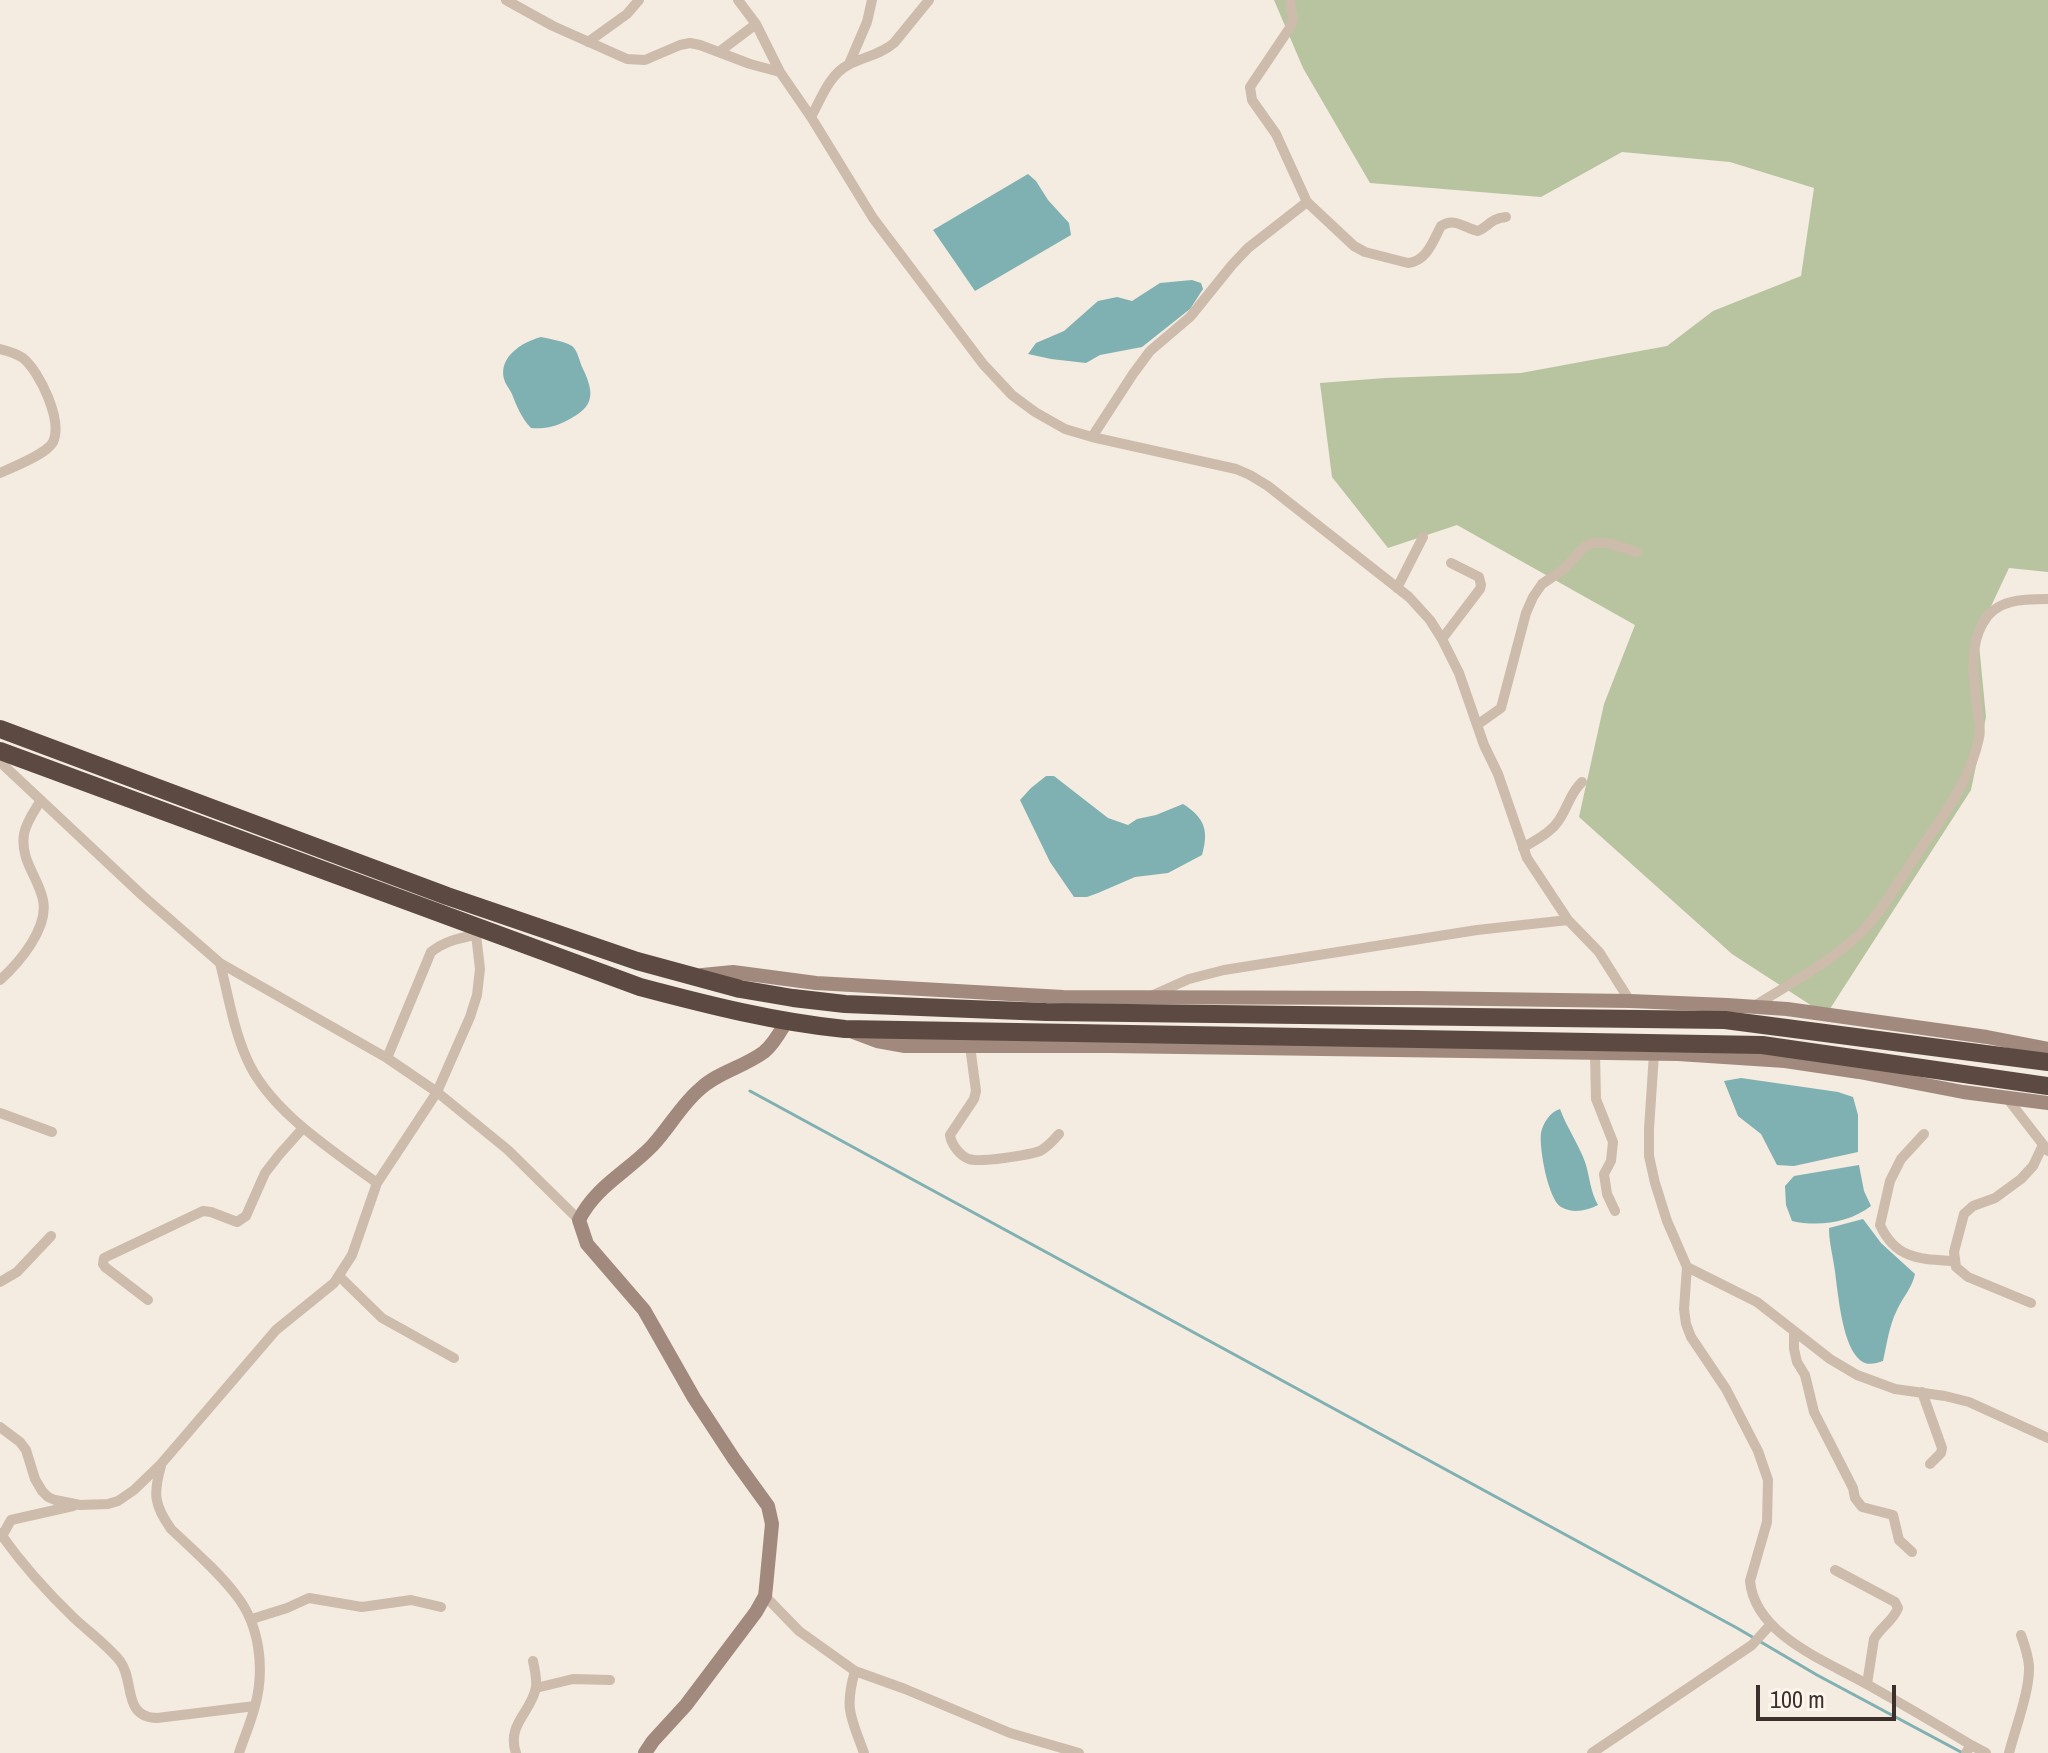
<!DOCTYPE html>
<style>
body{margin:0}
#map{position:relative;width:2048px;height:1753px;overflow:hidden;background:#f4ebe1;font-family:"Archivo Narrow",sans-serif}
canvas{display:block}
.scale{position:absolute;left:1756px;top:1685px;width:140px;height:36px;box-sizing:border-box;border:4px solid #3b302b;border-top:0;padding-left:10px;font-size:24px;line-height:28px;white-space:nowrap;color:#3b302b;-webkit-text-stroke:6px #fbf5ee;paint-order:stroke}
</style>
<div id="map">
<canvas width="2048" height="1753"></canvas>
<div class="scale">100 m</div>
</div>
<script>
const g = document.querySelector('canvas').getContext('2d');
g.lineJoin = 'round';
function paint(path, color) { g.fillStyle = color; g.fill(path, 'evenodd'); }
function strokePath(path, color, width, dash) { g.strokeStyle = color; g.lineWidth = width; g.lineCap = dash ? 'butt' : 'round'; g.setLineDash(dash || []); g.stroke(path); }
paint(new Path2D(`
 M1274,0H2048V572L2009,568L1978,634L1986,717L1971,790L1826,1015L1732,954L1579,817L1604,704L1635,625L1457,525L1388,548L1332,477L1320,383L1385,378L1521,373L1667,346L1713,311L1801,276L1814,188L1730,162L1622,152L1541,197L1370,183L1303,68Z`), '#b8c4a0');
paint(new Path2D(`
 M1028,174L1036,181L1048,200L1069,223L1071,235L975,291L933,230Z
 M1192,280L1201,283L1203,289L1190,309L1142,347L1100,355L1086,363L1051,359L1028,354L1036,343L1064,331L1098,301L1117,297L1132,301L1160,283Z
 M541,337C550,339 564,341 572,346C578,351 579,361 583,369C595,394 594,407 568,420C555,427 545,429 531,428C521,417 517,407 512,394C510,390 507,386 505,382C496,358 522,342 541,337Z
 M1046,776H1054L1108,818L1128,825L1137,819L1156,815L1183,804C1205,818 1209,831 1202,855L1168,873L1135,877L1098,893L1087,897H1074L1050,862L1020,800L1031,788Z
 M1741,1078L1838,1092L1853,1097L1858,1115V1152L1794,1166L1777,1165L1761,1134L1738,1116L1724,1081Z
 M1560,1109C1567,1128 1578,1143 1585,1162C1590,1177 1590,1191 1598,1205C1586,1211 1573,1214 1561,1207C1548,1199 1539,1148 1541,1133C1543,1123 1550,1112 1560,1109Z
 M1859,1165L1864,1191L1871,1206C1849,1223 1818,1227 1792,1221L1786,1205L1785,1186L1794,1176Z
 M1863,1219L1881,1243L1915,1274C1912,1288 1903,1297 1897,1310C1889,1326 1887,1343 1883,1361C1877,1363 1871,1365 1865,1363C1841,1353 1838,1287 1834,1265C1832,1252 1829,1241 1829,1228Z`), '#7fb0b2');
strokePath(new Path2D(`
 M750,1091L1737,1628L1817,1675L1961,1752`), '#7fb0b2', 3);
strokePath(new Path2D(`
 M506,0L553,26L627,59L645,60L680,45L690,43L700,45L750,64L780,72L811,117L873,218L983,364L1012,395L1035,412L1065,429L1092,437L1236,469L1250,475L1268,486L1409,597L1430,620L1442,639L1459,673L1484,745L1498,774L1527,858L1568,920L1599,952L1630,1001
 M738,0L756,24L780,72
 M1290,0L1293,19L1289,29L1250,87L1252,100L1276,134L1307,202L1354,246L1365,252L1408,263C1427,261 1433,241 1441,226C1455,217 1464,228 1478,231C1490,226 1489,219 1506,217
 M588,42L627,14L639,0
 M719,52L756,24
 M849,64L867,22L872,0
 M811,117C821,99 829,75 848,65C863,57 880,55 894,43L929,0
 M0,349C8,351 16,353 23,358C40,372 63,421 53,442C47,454 13,467 0,473
 M1092,437L1133,374L1150,351L1190,317L1232,265L1248,248L1307,202
 M1397,588L1423,537
 M1442,639L1480,589L1481,585L1479,577L1451,563
 M1477,725L1501,708L1526,613L1533,597L1542,584L1564,569L1584,547L1592,543H1608L1637,552
 M0,762L143,896L220,963L387,1058L437,1092L508,1150L579,1220
 M1523,848C1535,840 1551,833 1559,820C1568,807 1570,793 1582,782
 M220,963C228,994 233,1027 246,1057C268,1110 332,1150 377,1183
 M0,980C19,963 49,928 43,900C38,876 20,861 24,834C26,822 35,810 41,800
 M1151,996L1189,979L1224,970L1477,930L1568,920
 M1753,1007C1795,980 1848,954 1878,913C1891,895 1903,875 1915,857C1940,820 1970,782 1979,738C1981,730 1979,722 1978,714C1975,685 1967,650 1983,623C1996,599 2023,599 2048,599
 M970,1046L976,1091L974,1099L950,1135C951,1144 960,1156 969,1159C979,1163 1029,1155 1040,1151C1048,1147 1053,1141 1059,1134
 M1595,1054L1596,1099L1613,1142L1611,1161L1604,1174L1607,1194L1615,1211
 M1654,1054L1649,1129V1156L1655,1183L1667,1221L1687,1267L1684,1309L1686,1324L1691,1337L1726,1389L1758,1451L1768,1480L1767,1522L1750,1581C1755,1636 1829,1662 1870,1686C1904,1705 1938,1725 1971,1745L1966,1753
 M387,1058L431,952C445,941 459,938 476,935
 M2007,1098L2048,1151
 M0,1113L52,1132
 M1924,1134L1901,1159L1890,1181L1880,1225C1896,1260 1921,1259 1954,1261
 M1687,1267L1757,1302L1830,1359L1857,1375L1895,1389L1945,1396L1969,1402L2048,1438
 M339,1276L382,1318L454,1358
 M0,1282L17,1272L51,1236
 M148,1300L105,1267L103,1264L104,1258L203,1211L211,1212L237,1222L246,1216L265,1173L279,1155L303,1128
 M2031,1303L1968,1277L1956,1267L1954,1252L1964,1214L1973,1206L1995,1198L2021,1179L2033,1166L2043,1145
 M1794,1331V1349L1797,1362L1805,1375L1814,1412L1853,1488L1855,1498L1862,1507L1893,1515L1899,1540L1912,1552
 M1922,1392L1942,1448L1941,1453L1930,1464
 M0,1427L20,1442L26,1450L35,1479L42,1491L48,1497L55,1500L80,1505L108,1504L118,1501L134,1490L161,1464L276,1330L334,1283L352,1255L377,1183L437,1092L470,1017L477,995L480,969L475,926
 M161,1466C153,1494 154,1505 171,1529C193,1550 218,1571 236,1595C260,1625 265,1669 255,1706C251,1722 244,1738 239,1753
 M0,1533C21,1563 48,1593 74,1618C89,1632 107,1645 120,1661C135,1681 122,1717 157,1718L255,1706
 M2,1536L11,1520L73,1506
 M1835,1570L1895,1602L1898,1608C1893,1621 1881,1627 1874,1639L1867,1684
 M765,1596L799,1631L855,1671L905,1689L1010,1733L1079,1753
 M252,1619L287,1608L309,1598L362,1607L411,1600L441,1607
 M855,1671C844,1709 851,1717 864,1753
 M536,1688L573,1679L610,1680
 M1971,1745L1986,1753
 M516,1753C506,1724 532,1712 536,1687C537,1679 535,1670 533,1661
 M1592,1753L1752,1645L1771,1624
 M2009,1753C2015,1729 2030,1691 2029,1666C2028,1655 2025,1646 2021,1635`), '#cdbbac', 10);
strokePath(new Path2D(`
 M702,975L733,972L816,983L1063,997L1418,998L1630,1001L1727,1005L1787,1009L1987,1037L2048,1049
 M853,1032L877,1041L905,1046H1110L1678,1054L1785,1061L1859,1072L1963,1092L2048,1103
 M645,1753L653,1741L686,1705L756,1612L765,1596L766,1587L772,1524L768,1506L734,1459L694,1398L644,1310L587,1244L579,1220C595,1187 627,1172 652,1146C669,1128 681,1105 700,1089C718,1072 744,1067 764,1052C774,1044 780,1032 786,1022`), '#a18a7d', 14);
strokePath(new Path2D(`
 M0,729L447,896L637,961L740,989L793,998L845,1004L1046,1012L1725,1020L2048,1062
 M0,751L640,987C708,1005 775,1022 845,1029L1762,1045L2048,1086`), '#5c4a42', 18);
</script>
